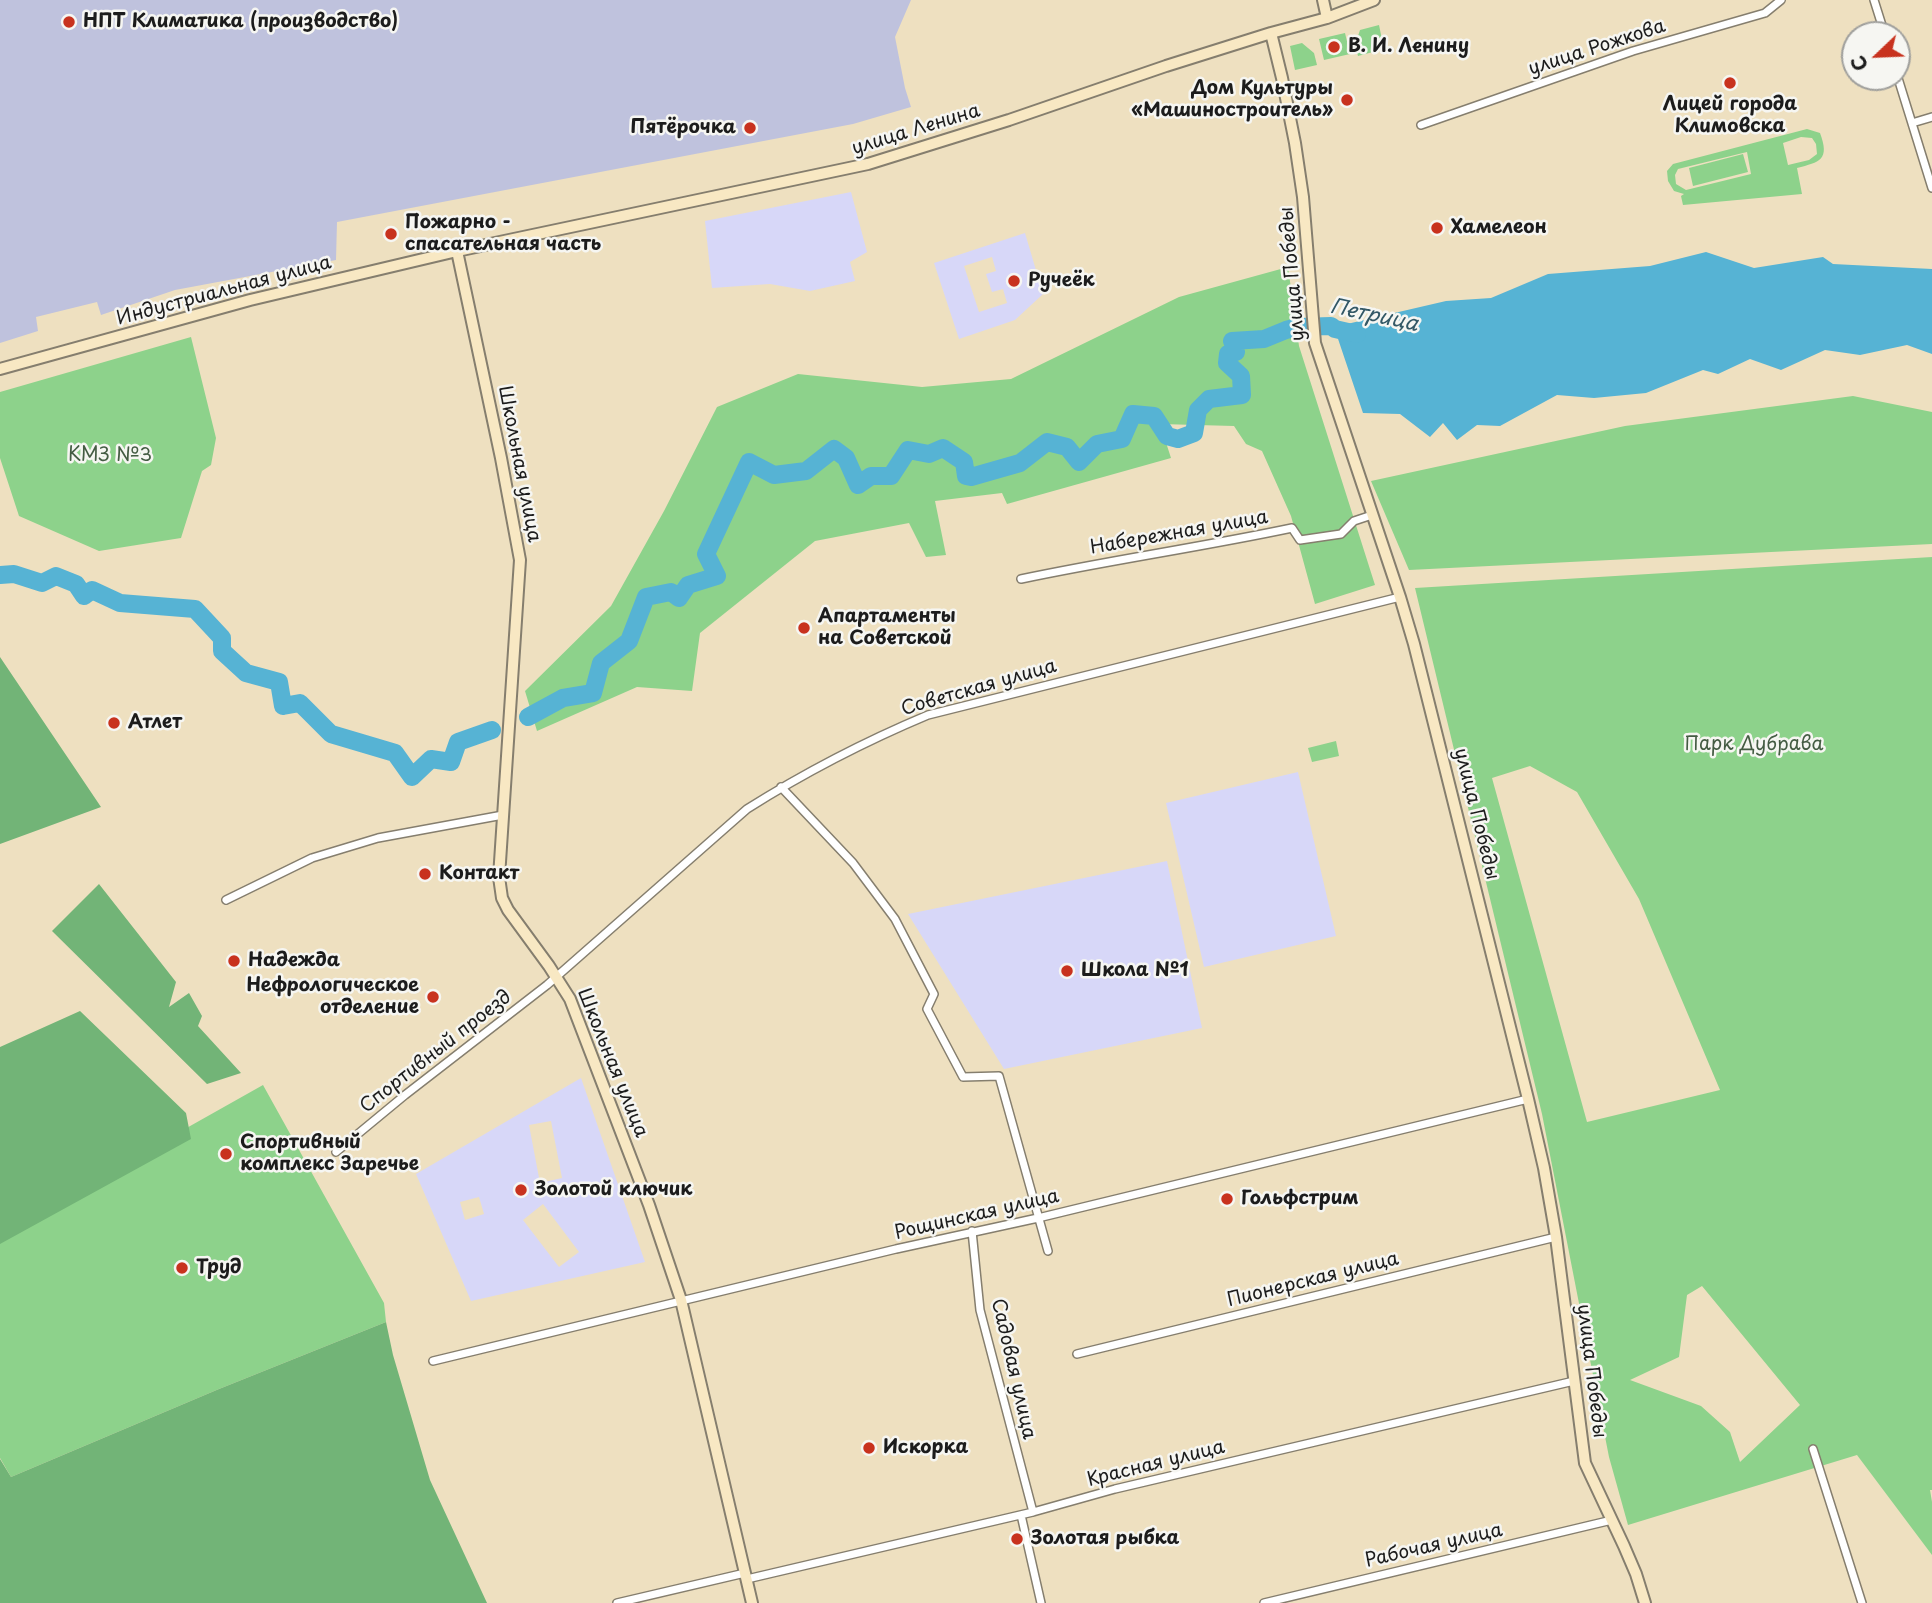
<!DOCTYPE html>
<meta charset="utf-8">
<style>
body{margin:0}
#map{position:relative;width:1932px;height:1603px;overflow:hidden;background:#eee0c0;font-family:"Playpen Sans",sans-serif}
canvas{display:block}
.north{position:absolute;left:1841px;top:21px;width:70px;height:70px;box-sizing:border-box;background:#f6f6f2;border:2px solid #9f9f9c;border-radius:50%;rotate:247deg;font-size:19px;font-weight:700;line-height:28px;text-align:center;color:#1c1c1c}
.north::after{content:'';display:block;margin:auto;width:24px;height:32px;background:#c8321e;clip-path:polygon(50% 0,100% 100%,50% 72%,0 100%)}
</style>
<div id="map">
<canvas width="1932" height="1603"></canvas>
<div class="north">С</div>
</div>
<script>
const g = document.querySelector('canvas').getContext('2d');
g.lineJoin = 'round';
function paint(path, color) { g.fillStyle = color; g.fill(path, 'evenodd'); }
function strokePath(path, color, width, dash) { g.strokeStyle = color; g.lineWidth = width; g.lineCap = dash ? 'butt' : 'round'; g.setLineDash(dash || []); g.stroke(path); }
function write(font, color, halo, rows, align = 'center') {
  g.font = font + ' "Playpen Sans",sans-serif'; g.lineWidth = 5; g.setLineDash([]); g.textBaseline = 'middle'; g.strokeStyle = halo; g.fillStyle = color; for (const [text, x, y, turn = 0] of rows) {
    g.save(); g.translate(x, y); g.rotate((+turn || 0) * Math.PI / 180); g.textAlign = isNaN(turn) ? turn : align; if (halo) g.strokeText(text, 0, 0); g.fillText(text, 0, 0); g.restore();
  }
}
paint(new Path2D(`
 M851,192L867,252L850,262L855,281L810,291L770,284L712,288L705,221Z
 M1025,233L1043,294L1015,320L959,339L934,263ZM992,257L996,271L986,274L992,292L1003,289L1007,303L979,312L964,266Z
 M1298,772L1336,936L1204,967L1166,803Z
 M1167,861L1202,1028L1004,1069L908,914Z
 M581,1078L645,1262L471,1301L416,1174ZM551,1121L562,1178L540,1183L529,1125ZM479,1197L484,1214L465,1220L460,1202ZM543,1204L579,1252L559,1267L523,1220Z`), '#d7d7f8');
paint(new Path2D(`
 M0,0H911L895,37L905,88L911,107L853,124L337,222L336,260L175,290L101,315L97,302L36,317L38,331L0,343Z`), '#bfc2dd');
paint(new Path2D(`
 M1379,25L1384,49L1358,56L1355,45L1360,30Z
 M1345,33L1350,54L1324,60L1319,39Z
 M1302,43L1314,53L1317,65L1295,70L1290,46Z
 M1807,129L1820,133C1830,160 1820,162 1797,168L1802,194L1683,205L1681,196L1684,194L1674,191L1668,181L1667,171L1673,164ZM1801,137L1812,138L1816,144L1817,154L1809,160L1788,165L1783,143ZM1747,152L1751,174L1686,190L1676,184L1675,175L1678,169Z
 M1743,154L1748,172L1693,186L1689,168Z
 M1288,267L1299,346L1375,585L1315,604L1291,516L1262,451L1246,444L1234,426L1160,424L1171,458L1007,504L1002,493L935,501L946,555L926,557L909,523L815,541L700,633L692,691L637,687L537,731L525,691L611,606L664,511L717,407L798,374L922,387L1011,379L1179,297Z
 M191,337L216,438L211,465L202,471L181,538L99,551L19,516L0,458V392Z
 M1853,396L1932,412V544L1409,570L1371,481L1625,426Z
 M1932,557V1490H1930L1932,1502V1555L1857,1455L1628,1525L1609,1457L1542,1114L1415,588ZM1530,766L1577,792L1639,899L1720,1090L1587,1122L1492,778ZM1702,1286L1800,1405L1740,1462L1730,1432L1701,1406L1630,1380L1679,1357L1687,1295Z
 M1336,741L1339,756L1312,762L1308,748Z
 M263,1085L384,1303L386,1322L219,1389L11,1477L0,1458V1233Z`), '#8dd28b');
paint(new Path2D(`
 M0,657L101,807L0,844Z
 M99,884L176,982L169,1007L189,993L202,1016L198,1026L241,1073L207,1084L52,931Z
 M80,1011L186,1113L191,1139L0,1244V1047Z
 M386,1322L393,1355L430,1480L487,1603H0V1459L11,1477L219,1389Z`), '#72b477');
paint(new Path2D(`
 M1706,252L1754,268L1823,257L1833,264L1932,269V354L1907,345L1860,355L1825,350L1781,370L1750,359L1718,374L1703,370L1646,393L1594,398L1557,395L1500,426L1477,425L1457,440L1443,423L1430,437L1400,414L1363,413L1334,327L1446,301L1491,298L1548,274L1650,266Z`), '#56b3d4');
strokePath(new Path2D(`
 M0,575L14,574L42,583L56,576L76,584L84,596L92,590L120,603L195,609L222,638V651L246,673L279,682L283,706L300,703L331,734L395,753L412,777L431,759L451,762L458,742L492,730
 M528,717L563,698L593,693L601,663L629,641L646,597L671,592L679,598L688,585L717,576L706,554L749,462L774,475L806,471L834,449L846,458L858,485L871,476H891L908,450L929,454L943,448L964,462L966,476L971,477L1020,463L1047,442L1067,447L1079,462L1097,444L1122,439L1133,414L1154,416L1167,436L1178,439L1194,433L1198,410L1209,399L1242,395L1241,376L1227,363L1228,354L1236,352L1232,341L1264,339L1286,330L1297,327L1331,326L1335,329L1357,334`), '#56b3d4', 18);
const street = new Path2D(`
 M1874,0L1885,35
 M1897,75L1932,188
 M1912,123L1932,117
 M1421,125L1633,51L1765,13L1781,0
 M1021,579C1111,560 1202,547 1292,528L1300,540L1341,534L1354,521L1372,515
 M781,787L853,863L895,919L934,994L927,1009L963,1077L999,1076L1048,1251
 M226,900L312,858L378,838L503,815
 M336,1152L405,1095L547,985L747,809C804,773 866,741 928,715L1400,597
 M972,1231L980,1310L1033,1512
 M1077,1354L1556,1237
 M433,1361L896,1249L1038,1218L1528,1099
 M1813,1449L1862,1603
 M1021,1515L1041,1603
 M747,1579L1033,1512L1115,1489L1574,1381
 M617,1603L745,1573
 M1264,1603L1612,1520`);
const secondary = new Path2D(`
 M1323,0L1327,18
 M1271,33L1282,78L1295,143L1303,197L1315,343L1400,597L1414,644L1528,1099L1544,1168L1556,1237L1585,1463L1624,1546L1636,1574L1645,1603
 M457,251L501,458L520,560L499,877L502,898L508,910L549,966L570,999L649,1205L681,1300L752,1603
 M0,369L250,300L457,251L868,164L1009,120L1166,66L1271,33L1327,18L1374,0`);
strokePath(street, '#857e6e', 10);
strokePath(secondary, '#857e6e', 14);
strokePath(street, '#fff', 7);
strokePath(secondary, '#f8e8c3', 10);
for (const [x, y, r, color] of [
 [69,22,7,"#c8321e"],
 [1334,47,7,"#c8321e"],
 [1730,83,7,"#c8321e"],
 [1347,100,7,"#c8321e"],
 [750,128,7,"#c8321e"],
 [1437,228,7,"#c8321e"],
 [391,234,7,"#c8321e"],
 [1014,281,7,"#c8321e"],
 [804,628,7,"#c8321e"],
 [114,723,7,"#c8321e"],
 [425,874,7,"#c8321e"],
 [234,961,7,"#c8321e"],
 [1067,971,7,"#c8321e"],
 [433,997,7,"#c8321e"],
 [226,1154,7,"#c8321e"],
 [521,1190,7,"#c8321e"],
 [1227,1199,7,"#c8321e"],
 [182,1268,7,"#c8321e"],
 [869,1448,7,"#c8321e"],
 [1017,1539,7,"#c8321e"]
]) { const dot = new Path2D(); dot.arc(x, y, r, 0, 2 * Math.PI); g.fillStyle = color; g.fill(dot); strokePath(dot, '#f6f6f2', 2.5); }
write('bold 19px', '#1c1c1c', '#f6f6f2', [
 ["НПТ Климатика (производство)",83,22],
 ["В. И. Ленину",1348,47],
 ["Дом Культуры",1333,89,"right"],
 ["«Машиностроитель»",1333,111,"right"],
 ["Лицей города",1730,105,"center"],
 ["Климовска",1730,127,"center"],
 ["Пятёрочка",736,128,"right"],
 ["Пожарно -",405,223],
 ["спасательная часть",405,245],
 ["Хамелеон",1451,228],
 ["Ручеёк",1028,281],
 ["Апартаменты",818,617],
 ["на Советской",818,639],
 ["Атлет",128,723],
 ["Контакт",439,874],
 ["Надежда",248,961],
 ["Школа №1",1081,971],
 ["Нефрологическое",419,986,"right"],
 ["отделение",419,1008,"right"],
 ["Спортивный",240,1143],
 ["комплекс Заречье",240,1165],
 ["Золотой ключик",535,1190],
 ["Гольфстрим",1241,1199],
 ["Труд",196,1268],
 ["Искорка",883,1448],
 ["Золотая рыбка",1031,1539]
], 'left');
write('19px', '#1c1c1c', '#f6f6f2', [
 ["улица Рожкова",1597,48,-18],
 ["улица Ленина",916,130,-17],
 ["улица Победы",1293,274,-95],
 ["Индустриальная улица",224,291,-15],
 ["Школьная улица",519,464,79],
 ["Набережная улица",1179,533,-10],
 ["Советская улица",979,688,-16],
 ["улица Победы",1476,814,76],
 ["Спортивный проезд",436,1052,-38],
 ["Школьная улица",612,1063,68],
 ["Рощинская улица",977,1215,-13],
 ["Пионерская улица",1313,1280,-14],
 ["Садовая улица",1013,1369,77],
 ["улица Победы",1591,1371,83],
 ["Красная улица",1156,1464,-14],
 ["Рабочая улица",1434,1546,-13]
]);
write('19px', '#445c43', '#f6f6f2', [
 ["КМЗ №3",110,456],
 ["Парк Дубрава",1754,745]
]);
write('italic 21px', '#335866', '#f6f6f2', [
 ["Петрица",1374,316,12]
]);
</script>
